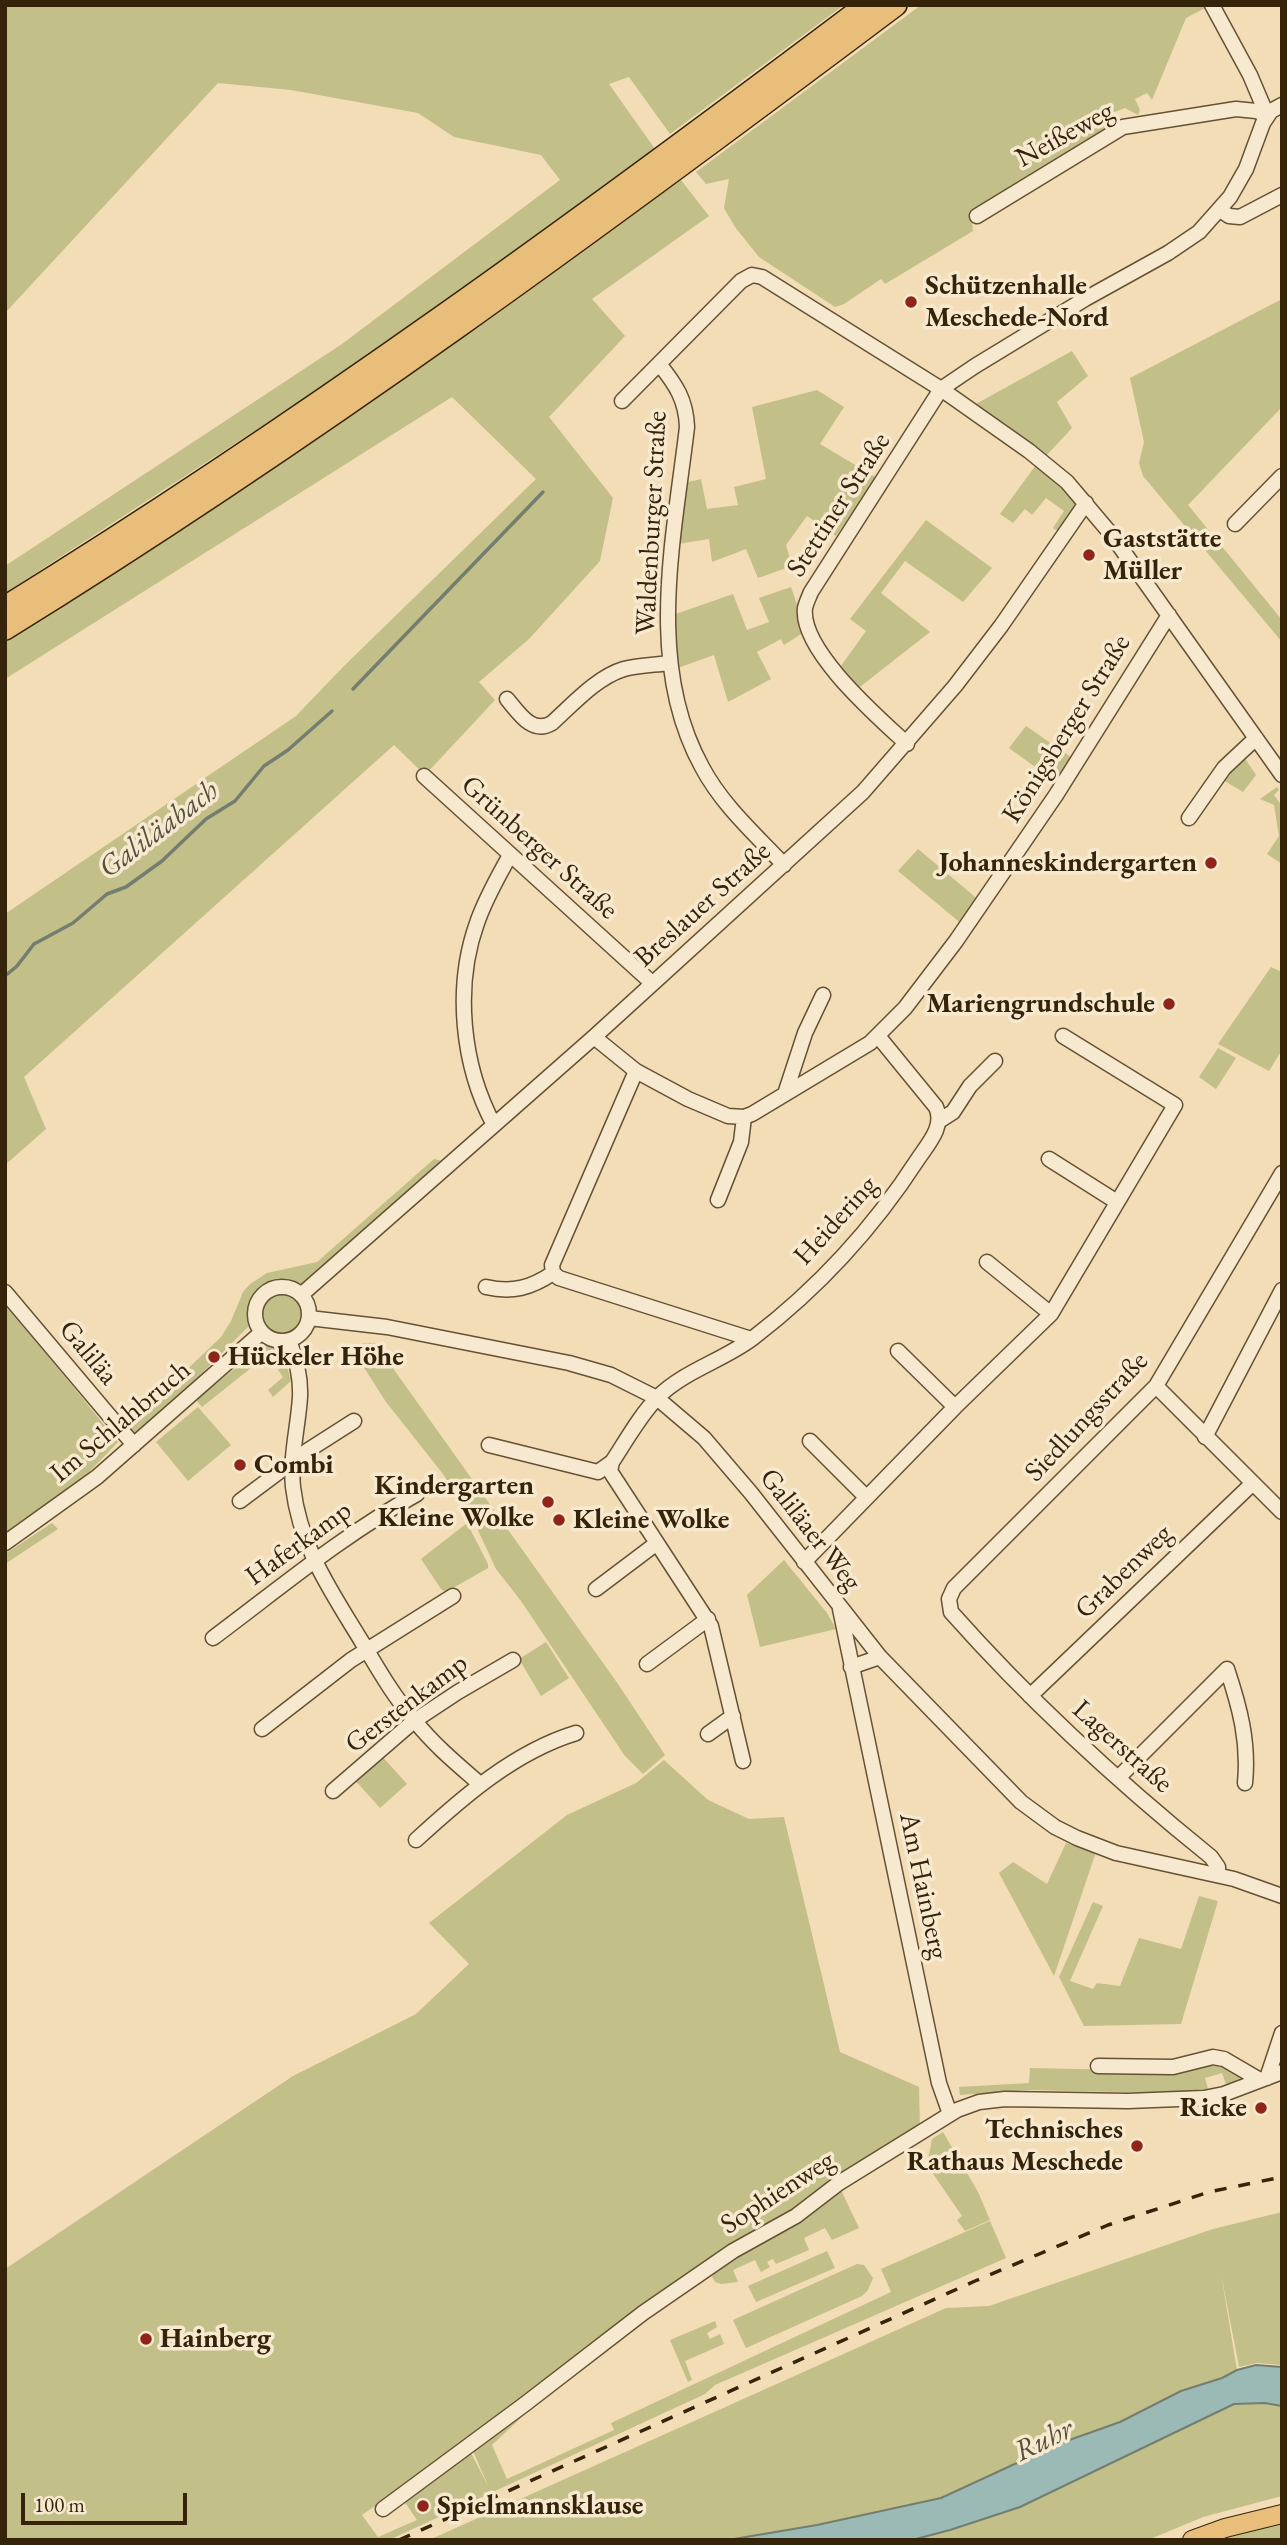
<!DOCTYPE html>
<meta charset="utf-8">
<style>
body{margin:0}
#map{position:relative;width:1287px;height:2545px;overflow:hidden;background:#f2ddb6;font-family:"EB Garamond",serif}
canvas{display:block}
.frame{position:absolute;inset:0;border:7px solid #36240a;pointer-events:none}
.scale{position:absolute;left:21px;top:2493px;width:166px;height:32px;box-sizing:border-box;border:4px solid #36240a;border-top:0;padding-left:9px;font-size:21px;line-height:24px;white-space:nowrap;color:#36240a;-webkit-text-stroke:5px #f7e9d0;paint-order:stroke}
</style>
<div id="map">
<canvas width="1287" height="2545"></canvas>
<div class="frame"></div>
<div class="scale">100 m</div>
</div>
<script>
const g = document.querySelector('canvas').getContext('2d');
g.lineJoin = 'round';
function paint(path, color) { g.fillStyle = color; g.fill(path, 'evenodd'); }
function strokePath(path, color, width, dash) { g.strokeStyle = color; g.lineWidth = width; g.lineCap = dash ? 'butt' : 'round'; g.setLineDash(dash || []); g.stroke(path); }
function write(font, color, halo, rows, align = 'center') {
  g.font = font + ' "EB Garamond",serif'; g.lineWidth = 7; g.setLineDash([]); g.textBaseline = 'middle'; g.strokeStyle = halo; g.fillStyle = color; for (const [text, x, y, turn = 0] of rows) {
    g.save(); g.translate(x, y); g.rotate((+turn || 0) * Math.PI / 180); g.textAlign = isNaN(turn) ? turn : align; if (halo) g.strokeText(text, 0, 0); g.fillText(text, 0, 0); g.restore();
  }
}
paint(new Path2D(`
 M5,5H844L670,134L629,77L609,84L655,149L353,367L5,593V566L342,344L560,180L541,155L454,137L418,113L291,90L218,83L5,313Z
 M921,5L1209,6L1186,18L1152,100L1147,93L1135,99L1140,110L1138,115L1125,108L1106,115L1110,129L971,214L973,231L885,284L881,279L844,304L835,307L759,257L735,227L724,208L729,179L706,184L696,172Z
 M681,180L709,216L592,299L625,336L549,417L613,498L600,561L529,639L479,682L495,700L425,775L394,745L24,1077L46,1129L5,1165V914L296,716L344,666L536,479L452,397L5,679V637L340,419Z
 M1282,299V407L1188,505L1282,620V642L1143,476L1139,463L1144,442L1130,378Z
 M1072,351L1088,376L1057,402L1072,428L1045,457L974,405Z
 M817,390L844,407L820,444L877,478L836,536L807,516L786,545L792,566L758,578L746,549L712,562L709,539L678,544L684,483L701,479L707,509L738,505L734,487L766,479L752,407Z
 M1036,465L1073,499L1076,505L1058,531L1053,528L1064,511L1046,498L1032,515L1025,509L1013,523L1000,514Z
 M926,520L992,568L963,602L905,561L881,593L930,632L856,690L838,670L866,631L850,619Z
 M791,587L806,631L784,645L781,639L757,652L771,679L728,702L714,655L675,669L673,615L733,594L747,630L769,622L759,598Z
 M1026,726L1072,758L1056,782L1009,748Z
 M1244,757L1256,775L1243,792L1223,780Z
 M1277,787L1279,790L1274,795L1282,806V864L1267,854L1279,836L1274,805L1260,799Z
 M918,849L980,901L963,925L898,871Z
 M1271,967L1282,972V1050L1269,1071L1218,1044Z
 M1218,1048L1236,1058L1216,1089L1199,1077Z
 M434,1159L442,1161L306,1284L280,1282L260,1291L253,1303L249,1326L190,1385L135,1435L130,1430L155,1400L221,1337L231,1321L243,1292L250,1284L267,1273L317,1262Z
 M263 1314a20 20 0 1 1 40 0a20 20 0 1 1-40 0Z
 M5,1303L118,1442L64,1498L5,1534Z
 M375,1343L618,1684L665,1755L643,1774L625,1756L521,1601L496,1569L476,1526L443,1474L386,1402L349,1344Z
 M265,1344L282,1350L291,1381L273,1397L268,1390L283,1377L278,1370L283,1366L276,1358L271,1362L266,1356L202,1407L196,1400Z
 M198,1407L231,1445L188,1481L156,1442Z
 M52,1523L58,1529L5,1564V1554Z
 M467,1523L488,1564V1568L446,1592L441,1589L421,1559Z
 M784,1560L827,1613L836,1629L760,1647L747,1595Z
 M546,1642L569,1678L541,1696L519,1659Z
 M380,1754L407,1784L380,1808L353,1778Z
 M664,1760L708,1800L749,1819L784,1817L840,2052L919,2087L920,2128L362,2515L378,2537L417,2520L404,2501L471,2453L489,2488L473,2451L522,2414L524,2415L492,2445L507,2479L614,2430L611,2423L891,2292L881,2269L990,2221L1006,2258L715,2385L705,2394L389,2540H5V2269L293,2076L416,2014L469,1964L429,1923L567,1815L636,1783Z
 M1066,1843L1096,1852L1054,1976L999,1873L1013,1862L1047,1884Z
 M1199,1896L1218,1901L1181,2024L1084,2026L1059,1977L1093,1902L1103,1906L1070,1981L1093,1989L1097,1983L1120,1986L1139,1938L1181,1949Z
 M1210,2061L1236,2069L1240,2080L1226,2084L1222,2073L1205,2078L1208,2089L1163,2093L1029,2090L960,2095L959,2087L1029,2083L1030,2068L1174,2071Z
 M943,2132L978,2192L990,2220L965,2231L957,2220L962,2216L927,2165L932,2139Z
 M840,2188L859,2228L832,2240L825,2228L804,2238L809,2250L776,2264L773,2259L767,2262L770,2267L761,2272L755,2260L733,2270L738,2282L721,2284L715,2282L712,2277L718,2266Z
 M1282,2212V2365L1257,2363L1239,2367L1221,2274L1237,2370L1222,2378L1181,2391L1120,2422L1058,2444L941,2498L817,2525L728,2540H429L946,2308L989,2306L1213,2229Z
 M827,2251L835,2268L756,2302L748,2286Z
 M857,2264L864,2265L873,2278L868,2290L862,2296L746,2348L733,2320Z
 M715,2321L717,2327L707,2333L710,2339L720,2334L724,2344L685,2361L692,2380L688,2382L670,2340Z
 M1265,2403L1282,2406V2496L1203,2517L1148,2540H912L1020,2507L1234,2404Z
 M1282,2520V2540H1210Z`), '#c2bf88');
const water = new Path2D(`
 M1256,2365L1282,2367V2406L1265,2403L1234,2404L1020,2507L950,2530L912,2540H728L817,2525L941,2498L1058,2444L1120,2422L1181,2391L1222,2378L1237,2370Z`);
paint(water, '#9cbab5');
strokePath(water, '#737e71', 2);
strokePath(new Path2D(`
 M353,689L543,492
 M5,976L17,966L34,944L73,923L107,894L126,887L162,861L206,819L235,801L264,766L288,750L332,711`), '#737e71', 3.5);
const minor = new Path2D(`
 M1212,5L1250,75L1267,115
 M1220,210L1229,216L1240,217L1282,195
 M977,216L1123,127L1236,109L1256,111L1267,115
 M660,365C676,385 686,400 687,427C674,538 645,664 702,767C722,805 755,834 784,865
 M622,401L741,281L752,275L762,277L941,389L1029,451L1067,482L1111,534L1282,775
 M1235,524L1282,476
 M507,699C519,713 532,735 552,723C573,704 597,677 624,669C639,665 655,665 669,663
 M907,744C878,717 800,650 805,608C806,603 809,597 811,592L941,389L975,366L1085,299L1168,253L1199,232L1230,197L1246,169L1263,123L1271,111L1282,105
 M424,776L652,983
 M1189,818L1224,768L1256,738
 M594,1037L636,1071L688,1099L728,1116L744,1117L752,1114L870,1043L905,1008L956,941L1056,795L1169,615
 M636,1071L552,1265L553,1273L559,1278L751,1339
 M785,1094L805,1033L823,995
 M939,1121L953,1112L970,1086L995,1061
 M494,1125C462,1066 454,987 477,923C485,899 498,877 510,855
 M1049,1159L1117,1202
 M718,1200L741,1142L744,1117
 M987,1262L1051,1314
 M486,1287C512,1293 531,1288 553,1273
 M255 1314a27 27 0 1 1 54 0a27 27 0 1 1-54 0Z
 M5,1292L134,1445
 M301,1295L594,1037L863,792L955,686L1001,626L1086,503
 M309,1318L387,1327L569,1363L611,1375L657,1398L704,1438L751,1493L880,1657L1021,1802L1055,1827L1077,1838L1116,1853L1234,1879L1282,1896
 M289,1340C296,1358 301,1377 300,1397C298,1428 290,1456 293,1487C300,1547 331,1591 362,1642C378,1669 394,1697 415,1721C434,1745 457,1764 480,1784
 M898,1351L955,1407
 M1156,1386L1282,1512
 M1205,1437L1282,1290
 M810,1441L866,1497
 M489,1445L598,1472L612,1462
 M240,1501L307,1451L354,1421
 M5,1543L97,1477L262,1332
 M804,1562L955,1407L1051,1314L1175,1105L1063,1036
 M596,1589L657,1543
 M840,1609L939,2083L950,2114
 M213,1638C280,1588 343,1535 417,1494
 M647,1664L708,1619
 M851,1667L880,1657
 M1030,1696L1253,1483
 M262,1729L351,1660L453,1596
 M708,1734L733,1716
 M743,1761L711,1626L610,1471L612,1462C626,1441 640,1415 658,1397C684,1371 724,1360 753,1338C817,1289 874,1227 918,1159C928,1144 945,1126 936,1107L878,1036
 M1118,1778L1227,1669C1240,1708 1249,1742 1245,1783
 M333,1791L414,1721L458,1692L513,1660
 M416,1840C463,1797 514,1752 576,1733
 M1218,1875V1867L1211,1857C1118,1782 1030,1701 951,1612L949,1599L954,1588L1156,1386L1282,1173
 M1098,2066L1173,2067L1213,2057L1224,2059L1260,2080
 M1267,2078L1282,2033
 M383,2509L525,2404L643,2313L733,2251L796,2216L839,2183L957,2110L979,2102L1005,2099L1128,2101L1204,2098L1224,2094L1282,2072`);
const major = new Path2D(`
 M1192,2540L1225,2528L1282,2514`);
const highway = new Path2D(`
 M5,607C303,423 586,216 866,5
 M5,629C314,438 606,223 896,5`);
strokePath(minor, '#655235', 17);
strokePath(major, '#36240a', 20);
strokePath(highway, '#36240a', 24);
strokePath(minor, '#f7e9d0', 14);
strokePath(major, '#e9be7b', 18);
strokePath(highway, '#e9be7b', 21);
strokePath(new Path2D(`
 M399,2540L975,2281L1108,2225L1209,2192L1282,2177`), '#36240a', 3.5, [12, 12]);
for (const [x, y, r, color] of [
 [911,302,7,"#8f2418"],
 [1089,555,7,"#8f2418"],
 [1211,863,7,"#8f2418"],
 [1169,1004,7,"#8f2418"],
 [214,1357,7,"#8f2418"],
 [240,1465,7,"#8f2418"],
 [548,1502,7,"#8f2418"],
 [559,1520,7,"#8f2418"],
 [1261,2108,7,"#8f2418"],
 [1137,2146,7,"#8f2418"],
 [146,2339,7,"#8f2418"],
 [423,2506,7,"#8f2418"]
]) { const dot = new Path2D(); dot.arc(x, y, r, 0, 2 * Math.PI); g.fillStyle = color; g.fill(dot); strokePath(dot, '#f7e9d0', 2.5); }
write('28px', '#36240a', '#f7e9d0', [
 ["Neißeweg",1065,135,-29],
 ["Stettiner Straße",839,505,-57],
 ["Waldenburger Straße",652,523,-87],
 ["Königsberger Straße",1067,729,-58],
 ["Grünberger Straße",539,848,42],
 ["Breslauer Straße",703,905,-42],
 ["Heidering",836,1221,-48],
 ["Galiläa",88,1353,50],
 ["Siedlungsstraße",1087,1417,-47],
 ["Im Schlahbruch",121,1422,-40],
 ["Galiläaer Weg",810,1530,52],
 ["Haferkamp",299,1544,-36],
 ["Grabenweg",1124,1572,-44],
 ["Gerstenkamp",407,1704,-37],
 ["Lagerstraße",1122,1747,42],
 ["Am Hainberg",923,1886,78],
 ["Sophienweg",778,2193,-33]
]);
write('bold 28px', '#36240a', '#f7e9d0', [
 ["Schützenhalle",925,286],
 ["Meschede-Nord",925,318],
 ["Gaststätte",1103,539],
 ["Müller",1103,571],
 ["Johanneskindergarten",1197,863,"right"],
 ["Mariengrundschule",1155,1004,"right"],
 ["Hückeler Höhe",228,1357],
 ["Combi",254,1465],
 ["Kindergarten",534,1486,"right"],
 ["Kleine Wolke",534,1518,"right"],
 ["Kleine Wolke",573,1520],
 ["Ricke",1247,2108,"right"],
 ["Technisches",1123,2130,"right"],
 ["Rathaus Meschede",1123,2162,"right"],
 ["Hainberg",160,2339],
 ["Spielmannsklause",437,2506]
], 'left');
write('italic 30px', '#55513d', '#f7e9d0', [
 ["Galiläabach",159,830,-37],
 ["Ruhr",1044,2441,-26]
]);
</script>
